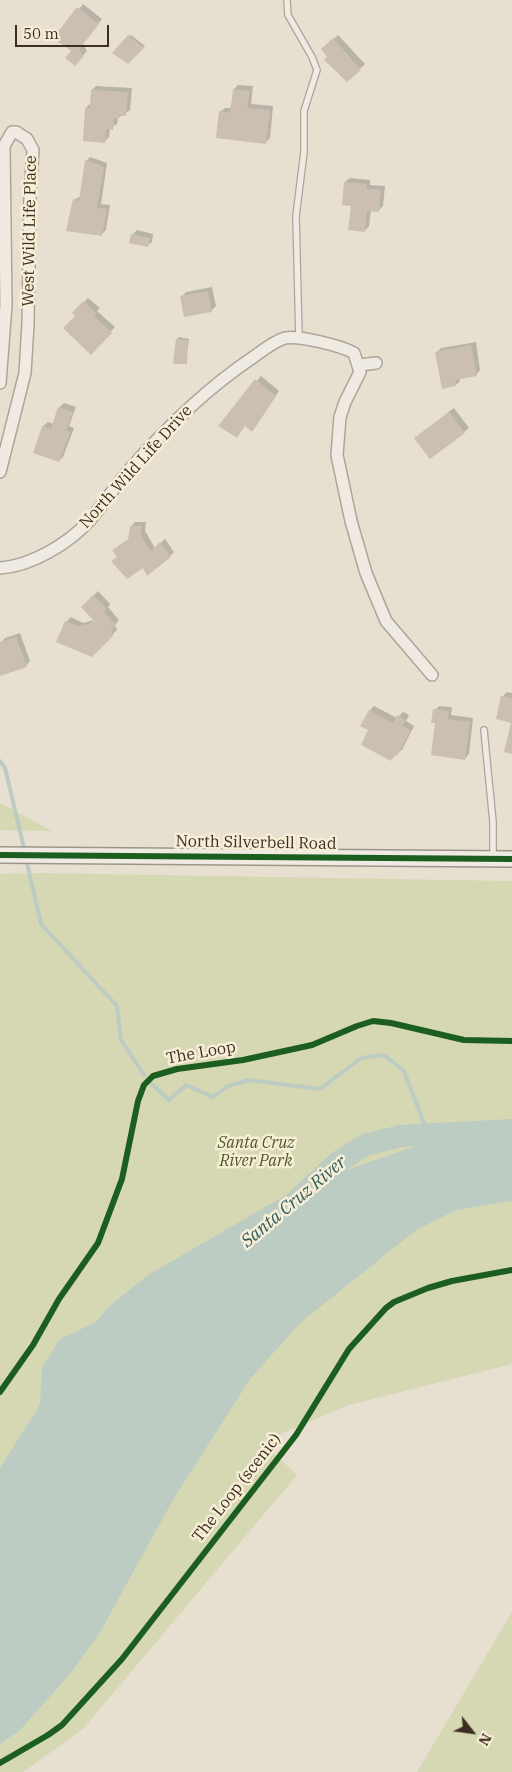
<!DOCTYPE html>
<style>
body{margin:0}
#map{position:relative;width:512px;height:1772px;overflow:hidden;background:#e7e0d1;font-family:"IBM Plex Serif",serif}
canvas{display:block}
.north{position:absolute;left:447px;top:1707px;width:50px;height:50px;-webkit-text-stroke:4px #f7eed8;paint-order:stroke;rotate:120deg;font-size:14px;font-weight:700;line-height:20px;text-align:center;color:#3d2e20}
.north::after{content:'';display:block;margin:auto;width:18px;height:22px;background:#3d2e20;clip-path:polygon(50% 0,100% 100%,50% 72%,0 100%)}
.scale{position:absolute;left:15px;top:25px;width:94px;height:22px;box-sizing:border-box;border:2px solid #3d2e20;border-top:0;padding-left:6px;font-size:15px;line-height:18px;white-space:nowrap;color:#3d2e20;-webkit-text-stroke:4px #f7eed8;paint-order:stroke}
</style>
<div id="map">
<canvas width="512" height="1772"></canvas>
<div class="north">N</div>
<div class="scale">50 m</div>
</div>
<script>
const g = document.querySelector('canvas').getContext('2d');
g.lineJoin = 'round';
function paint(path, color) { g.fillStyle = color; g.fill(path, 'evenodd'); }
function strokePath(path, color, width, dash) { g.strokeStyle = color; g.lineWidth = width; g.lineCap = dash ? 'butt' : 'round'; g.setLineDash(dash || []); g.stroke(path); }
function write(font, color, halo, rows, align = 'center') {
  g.font = font + ' "IBM Plex Serif",serif'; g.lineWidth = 5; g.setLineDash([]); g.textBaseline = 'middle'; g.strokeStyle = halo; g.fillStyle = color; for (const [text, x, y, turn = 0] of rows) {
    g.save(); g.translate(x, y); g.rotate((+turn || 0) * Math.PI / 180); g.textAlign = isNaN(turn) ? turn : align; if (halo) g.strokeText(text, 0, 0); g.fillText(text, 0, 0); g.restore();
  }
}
paint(new Path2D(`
 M0,803L52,831L0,830Z
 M38,873L512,881V1364L349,1405L262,1442L297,1475L83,1729L23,1772H0V874Z
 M512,1612V1772H417Z`), '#d6d7b3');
paint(new Path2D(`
 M512,1123V1201L456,1210L416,1230L300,1323L250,1379L174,1498L99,1634L70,1674L20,1730L0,1744V1468L69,1359L107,1308L148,1275L305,1184L442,1137Z`), '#bcccc2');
paint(new Path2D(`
 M83,4L102,19L83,44L87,51L79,60L72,51L55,38Z
 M131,35L145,46L128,63L114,53Z
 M338,35L365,64L347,80L323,49Z
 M238,85L253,86L251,104L273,106L270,138L265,143L220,112L225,108H232L234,89Z
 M96,86L132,88L130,110L118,118L117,124L110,128L109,137L105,141L86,108L91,103L92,90Z
 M90,157L107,163L101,204L110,205L106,230L102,234L74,200L81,196L86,161Z
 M350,178L370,180V185L385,186L383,206L378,211L371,210L369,226L365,231L352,205L345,182Z
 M137,230L153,234L152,242L147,246L132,235Z
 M212,287L216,306L211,311L182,297L186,292Z
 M88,298L100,308L97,311L115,327L91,353L74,313Z
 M179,337L189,339L186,363L177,339Z
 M476,342L480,370L476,375L460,378V381L456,385L437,352L441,348Z
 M261,376L279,391L256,426H220Z
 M64,403L76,407L69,426L74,428L63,457L59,461L34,452L43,426L48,422L54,424L60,407Z
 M454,408L469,428L430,458L420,434Z
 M135,522H146L145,531L155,548L165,539L174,552L170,556L143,566L118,556V546L129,539L131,527Z
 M98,591L110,604L108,607L119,620L115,625L117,630L92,655L66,622L71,617L83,623L94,620L83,607Z
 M20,633L30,661L26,666L0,675V644L5,638Z
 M507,692L512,693V722L503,696Z
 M374,706L397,718L403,712L409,715L406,721L414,726L402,750L391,759L370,730V710Z
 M439,706L452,707L451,715L473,718L469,754L464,759L436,722L435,710Z`), '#0003');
strokePath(new Path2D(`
 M0,761L5,768L25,852
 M26,859L41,924L117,1006L121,1040L144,1075
 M152,1084L169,1100L186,1085L213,1097L228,1086L249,1080L320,1089L361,1058L384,1055L404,1071L428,1134`), '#bcccc2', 4);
strokePath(new Path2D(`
 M297,1200L338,1162L365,1145L401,1136L512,1130
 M50,1417L53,1371L67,1348L109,1328`), '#bcccc2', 22);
paint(new Path2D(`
 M77,7L99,24L79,49L83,57L75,66L65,58L71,51L53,38Z
 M128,35L144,48L128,64L112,53Z
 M333,38L361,70L347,82L324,60L327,57L321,49Z
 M233,89L250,91L247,108L270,110L266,144L216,138L219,111L230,113Z
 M91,90L128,92L126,116L119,115V118H114L113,130L106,129L105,143L83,141L85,108H90Z
 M85,160L104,167L97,208L107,209L102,236L66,231L73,199L79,201Z
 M344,182L367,184L366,189L381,190L379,212L367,211L365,232L348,230L351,206L342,205Z
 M131,234L150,238L148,247L129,243Z
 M208,291L212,312L184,317L180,296Z
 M83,301L96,313L94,316L112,333L91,355L63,328L75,316L72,313Z
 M176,339L188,340L187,364H173Z
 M471,345L477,376L455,380L456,386L442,389L435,352Z
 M255,379L276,396L252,432L245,426L237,438L218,426Z
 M58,407L73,412L66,430L70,432L59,462L33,453L42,426L51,429Z
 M449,412L465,433L430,459L414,438Z
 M130,526H142L141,536L151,551L160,542L171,557L147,576L143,568L127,579L111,561L117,557L112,550L128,540Z
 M93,595L107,609L104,612L116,625L111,630L113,636L92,657L56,642L65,621L78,626L89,624L93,620L81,607Z
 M16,637L27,667L0,676V642Z
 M501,696L512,698V754L504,752L511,723L496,719Z
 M433,709L449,711L448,719L470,722L465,760L431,755L435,723H431Z
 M369,710L393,723L397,715L406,720L402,726L411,730L397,756L395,754L391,761L361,745L368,730L360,726Z`), '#cbbfb2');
const lane = new Path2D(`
 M287,0L288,15L312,57L317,70L304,111V152L296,216L299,338
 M484,730L493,822V858`);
const street = new Path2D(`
 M360,365L376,363
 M0,383L6,305L4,146L12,132H16L27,139L33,150L30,194L28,324L25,373L0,472
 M0,568C31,566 68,544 89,521C103,505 115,486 129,470C166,428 206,389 252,358C262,351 274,341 285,338C298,335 342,346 354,353L360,372L345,402L340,417L337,455L351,521L366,573L386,621L432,675`);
const secondary = new Path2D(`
 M0,855L512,859`);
strokePath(lane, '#ada599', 8);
strokePath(street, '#ada599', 14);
strokePath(secondary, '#9c958a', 18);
strokePath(lane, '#efebe3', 5.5);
strokePath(street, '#efebe3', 11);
strokePath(secondary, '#efebe3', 15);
strokePath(new Path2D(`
 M0,855L512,859
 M0,1392L33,1345L59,1299L98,1243L122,1179L138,1101L144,1085L153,1076L177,1069L243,1060L312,1045L357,1026L373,1021L391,1023L464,1040L512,1041
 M0,1763L48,1735L62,1725L122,1659L296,1435L349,1349L386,1308L394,1302L428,1288L452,1281L512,1270`), '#1b5e20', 6);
write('16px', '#3d2e20', '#f7eed8', [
 ["West Wild Life Place",30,231,-89],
 ["North Wild Life Drive",136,467,-48],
 ["North Silverbell Road",256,843,1],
 ["The Loop",201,1053,-10],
 ["The Loop (scenic)",237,1488,-52]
]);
write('italic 16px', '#4d5a26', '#f7eed8', [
 ["Santa Cruz",256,1143],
 ["River Park",256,1161]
]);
write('italic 18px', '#2f5d5a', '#f7eed8', [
 ["Santa Cruz River",294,1202,-40]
]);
</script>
